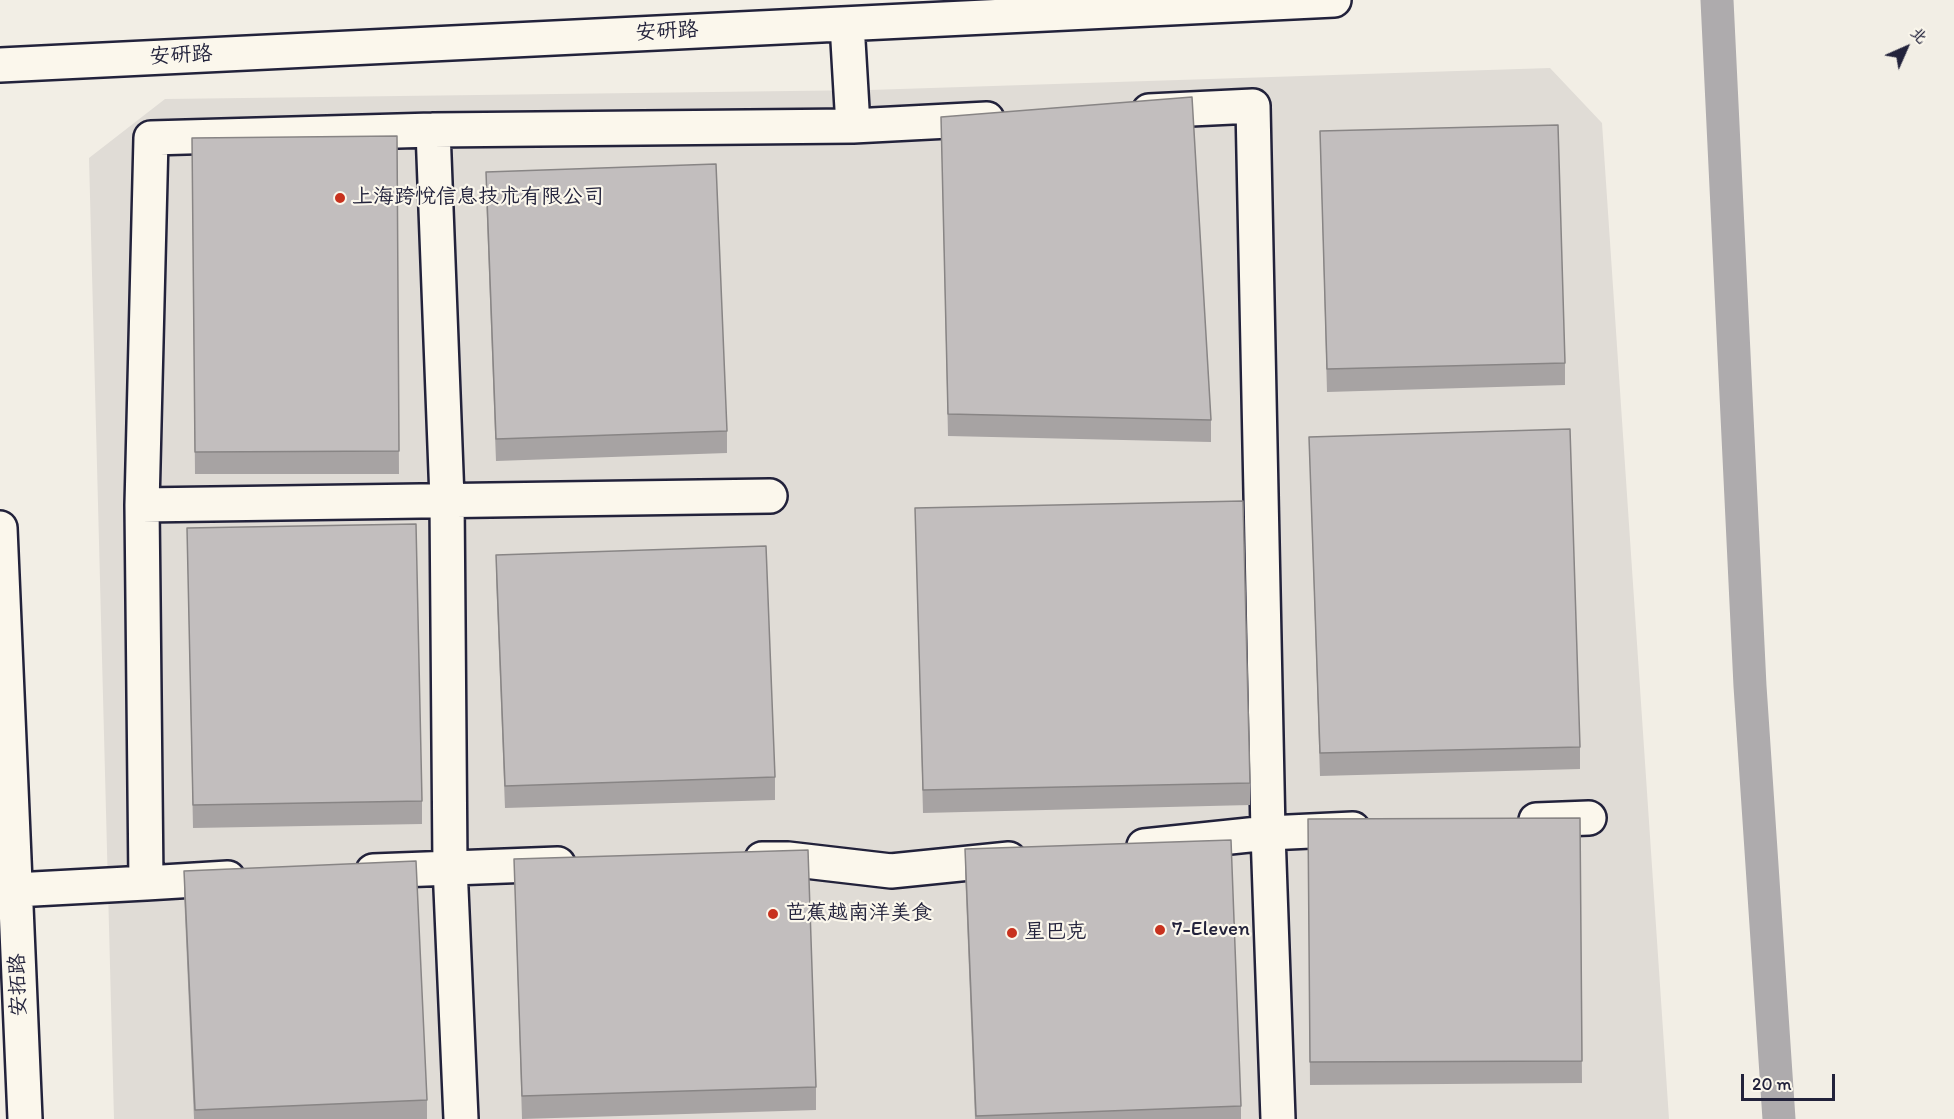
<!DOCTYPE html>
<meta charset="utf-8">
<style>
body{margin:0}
#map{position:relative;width:1954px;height:1119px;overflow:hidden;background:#f2eee5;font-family:Itim,"LXGW WenKai TC",sans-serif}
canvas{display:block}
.north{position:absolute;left:1876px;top:18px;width:60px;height:60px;-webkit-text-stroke:4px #fbf7ec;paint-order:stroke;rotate:45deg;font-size:16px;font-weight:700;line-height:24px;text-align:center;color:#22223b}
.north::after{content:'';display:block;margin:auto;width:21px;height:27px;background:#22223b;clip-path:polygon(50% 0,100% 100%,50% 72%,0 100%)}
.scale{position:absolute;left:1741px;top:1074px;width:94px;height:27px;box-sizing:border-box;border:3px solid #22223b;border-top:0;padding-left:8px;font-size:18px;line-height:21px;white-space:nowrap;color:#22223b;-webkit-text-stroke:4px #fbf7ec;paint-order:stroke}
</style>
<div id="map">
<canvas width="1954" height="1119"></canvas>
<div class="north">北</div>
<div class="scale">20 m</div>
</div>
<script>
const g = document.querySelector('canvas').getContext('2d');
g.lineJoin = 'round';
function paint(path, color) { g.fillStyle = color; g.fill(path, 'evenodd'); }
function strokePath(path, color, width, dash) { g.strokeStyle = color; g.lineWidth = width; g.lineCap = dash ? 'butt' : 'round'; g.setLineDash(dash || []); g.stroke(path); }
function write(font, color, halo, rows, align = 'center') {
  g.font = font + ' Itim,"LXGW WenKai TC",sans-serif'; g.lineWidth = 4.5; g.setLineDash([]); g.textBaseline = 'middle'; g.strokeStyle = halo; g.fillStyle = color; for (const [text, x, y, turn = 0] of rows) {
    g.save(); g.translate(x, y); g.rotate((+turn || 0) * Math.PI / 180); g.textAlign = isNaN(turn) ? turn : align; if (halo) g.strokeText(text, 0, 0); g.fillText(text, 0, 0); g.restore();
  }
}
paint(new Path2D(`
 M1550,68L1602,123L1669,1119H114L89,158L165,99L869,90Z`), '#e0dcd6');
strokePath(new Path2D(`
 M1717,0L1750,686L1779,1119`), '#aeabad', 33);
const street = new Path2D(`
 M0,65L1334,0
 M1149,111L1253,106L1268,833L1278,1119
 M853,126L987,119
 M142,505L770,496
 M0,528L25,1119
 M1536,820L1589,818
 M1144,846L1268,833L1353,829
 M762,859H788L891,871L1009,859
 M373,871L558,864
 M146,883L228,878
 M15,890L146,883L142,505L151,138L433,130
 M461,1119L450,866L447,499L433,130L853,126L847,24`);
strokePath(street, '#22223b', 38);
strokePath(street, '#fbf7ec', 33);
paint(new Path2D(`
 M941,117L1211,420V442L948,436Z
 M1320,131L1565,363V385L1327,392Z
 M397,136L399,474H195L192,138Z
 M486,172L727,431V453L496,461L486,194Z
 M1309,437L1580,747V769L1320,776Z
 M915,508L1250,783V805L923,813Z
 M187,528L422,801V824L193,828Z
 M496,555L775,777V800L505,808L496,577Z
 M1580,818L1582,1083L1310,1085L1308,819Z
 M965,849L1241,1106V1119H975L965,871Z
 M514,859L816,1087V1110L522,1119Z
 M184,871L427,1100V1119H194L184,893Z`), '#a7a3a3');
const building = new Path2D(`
 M1192,97L1211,420L948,414L941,117Z
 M1558,125L1565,363L1327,369L1320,131Z
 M397,136L399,451L195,452L192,138Z
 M716,164L727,431L496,439L486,172Z
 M1570,429L1580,747L1320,753L1309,437Z
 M1243,501L1250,783L923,790L915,508Z
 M416,524L422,801L193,805L187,528Z
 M766,546L775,777L505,786L496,555Z
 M1580,818L1582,1061L1310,1062L1308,819Z
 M1231,840L1241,1106L976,1116L965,849Z
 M808,850L816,1087L522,1096L514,859Z
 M416,861L427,1100L195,1110L184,871Z`);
paint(building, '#c2bebe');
strokePath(building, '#888585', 1.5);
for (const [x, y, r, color] of [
 [340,198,6,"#c8321e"],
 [773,914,6,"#c8321e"],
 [1160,930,6,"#c8321e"],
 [1012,933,6,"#c8321e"]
]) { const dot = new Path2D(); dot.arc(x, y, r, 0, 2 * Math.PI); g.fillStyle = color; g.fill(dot); strokePath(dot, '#fbf7ec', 2); }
write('21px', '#22223b', '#fbf7ec', [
 ["安研路",667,32,-3],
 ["安研路",181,56,-3],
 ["安拓路",19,985,-92]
]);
write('21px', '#22223b', '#fbf7ec', [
 ["上海跨悦信息技术有限公司",352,198],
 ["芭蕉越南洋美食",785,914],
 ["7-Eleven",1172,930],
 ["星巴克",1024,933]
], 'left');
</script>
